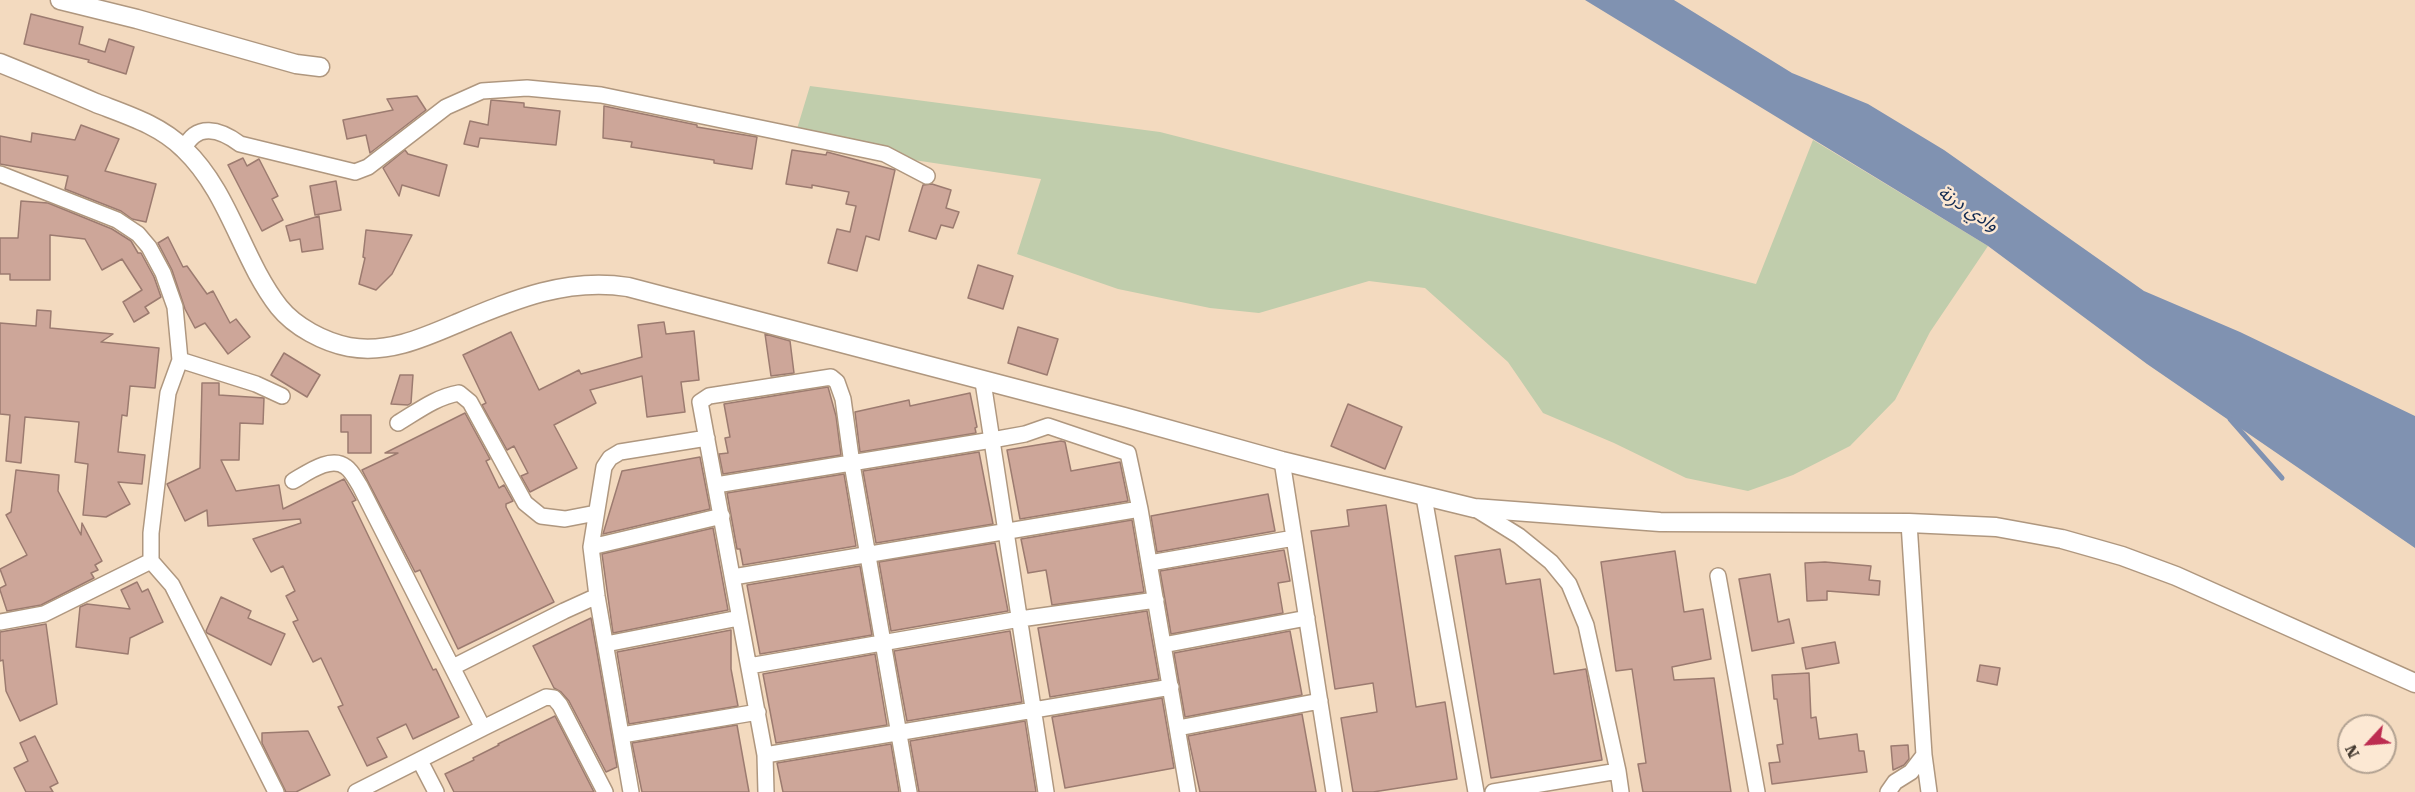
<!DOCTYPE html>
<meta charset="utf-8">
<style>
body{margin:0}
#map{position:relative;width:2415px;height:792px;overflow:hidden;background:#f3dabf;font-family:"Roboto Serif",serif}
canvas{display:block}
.north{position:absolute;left:2337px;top:714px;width:60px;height:60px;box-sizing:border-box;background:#fce8d3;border:2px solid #b2a292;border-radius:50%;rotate:244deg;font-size:16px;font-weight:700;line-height:24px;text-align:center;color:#443a30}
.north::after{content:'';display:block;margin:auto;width:21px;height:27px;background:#bd2d51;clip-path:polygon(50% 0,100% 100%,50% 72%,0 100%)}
</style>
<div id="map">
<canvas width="2415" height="792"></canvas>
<div class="north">N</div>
</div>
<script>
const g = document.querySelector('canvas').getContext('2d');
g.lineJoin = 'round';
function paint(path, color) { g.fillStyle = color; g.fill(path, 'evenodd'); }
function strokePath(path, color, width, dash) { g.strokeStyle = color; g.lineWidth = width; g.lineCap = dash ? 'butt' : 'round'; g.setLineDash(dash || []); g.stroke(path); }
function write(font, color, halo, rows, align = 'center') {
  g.font = font + ' "Roboto Serif","Noto Sans Arabic",serif'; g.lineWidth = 5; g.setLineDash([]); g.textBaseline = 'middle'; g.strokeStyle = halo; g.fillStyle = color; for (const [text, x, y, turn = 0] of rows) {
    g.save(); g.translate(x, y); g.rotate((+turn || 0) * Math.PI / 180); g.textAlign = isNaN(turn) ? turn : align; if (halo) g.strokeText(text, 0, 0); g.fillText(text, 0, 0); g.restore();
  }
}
paint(new Path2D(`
 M810,86L1160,132L1756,284L1813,140L1988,246L1930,332L1895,400L1850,446L1793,475L1748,491L1686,478L1614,443L1543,413L1508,362L1425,288L1369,281L1259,313L1210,308L1118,289L1017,254L1041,179L793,142Z`), '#c0cdac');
paint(new Path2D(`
 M1585,0H1674L1792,73L1868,104L1944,150L2144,291L2240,332L2415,416V548L2147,364L1988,246Z`), '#8092b1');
strokePath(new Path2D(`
 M2230,419L2282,478`), '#8092b1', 5);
const building = new Path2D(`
 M31,14L83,27L79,44L105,52L109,39L134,47L126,74L88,62L89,60L24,44Z
 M417,96L426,110L370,153L366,135L347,139L343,120L393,110L387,99Z
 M491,100L524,103V107L560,111L556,145L480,138L478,147L464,144L470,121L488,125Z
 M604,106L697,125V127L757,137L752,169L714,163V160L631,147L632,142L603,138Z
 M81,125L119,139L105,171L156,184L146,222L132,219L121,211L65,189L68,176L0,164V136L31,142L32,133L75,140Z
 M405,150L408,154L447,165L439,196L402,185L399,196L383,168Z
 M792,150L826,155L827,152L895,170L879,240L866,236L857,271L828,263L837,229L850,232L856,206L846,204L849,192L812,185V188L786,184Z
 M243,158L247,166L259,159L278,196L272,199L283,220L262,231L228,165Z
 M336,181L341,210L315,215L310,186Z
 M932,184L951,190L946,208L959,212L953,228L941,225L936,239L909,231L923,185Z
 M21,201L48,203L112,229L131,241L138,253H141L154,277L161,297L145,307L149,313L134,322L123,302L142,290L122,259L102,270L85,239L50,235V280H10V274H0V238H18Z
 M319,216L323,249L302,252L300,239L290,241L286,226Z
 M366,230L412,235L392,274L376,290L359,284L365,258L363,257Z
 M168,237L183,267L187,266L207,294L213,291L230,323L236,319L250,337L228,354L205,323L195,328L185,309L172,270L158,243Z
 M978,265L1013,276L1003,309L968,298Z
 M37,310L51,311L50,328L113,334L101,342L159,348L155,388L130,386L127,416L122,415L118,452L145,455L142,484L118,482L130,504L106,517L83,515L88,464L75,462L79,422L25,417L21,463L6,461L10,415L0,414V323L36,326Z
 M664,322L666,334L694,331L699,380L681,382L685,412L647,417L642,376L590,390L596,403L554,425L577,468L530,492L521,476L528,473L514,446L507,450L482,405L486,403L463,355L511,332L539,390L579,370L581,374L642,357L638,325Z
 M1018,327L1058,339L1047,375L1008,363Z
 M765,334L790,341L794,373L771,376Z
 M284,353L320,375L307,397L271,375Z
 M400,375H413L411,403L408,405L391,404Z
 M202,383H219V395L264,398L263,424L240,423L239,460H221L236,491L279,485L283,509L344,479L356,500L352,502L407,616L433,670L436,669L459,717L413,739L406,724L377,738L387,757L367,766L338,707L343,705L321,658L313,662L293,622L298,620L286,596L295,591L283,566L271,572L253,539L301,523L300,519L208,526L207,510L185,521L167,484L200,468Z
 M828,387L836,416L841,455L723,474L719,454L728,453L725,438L730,437L724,404Z
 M970,393L977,427L975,428L976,433L860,452L855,412L909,400L910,406Z
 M1348,404L1402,427L1385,469L1331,446Z
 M465,413L490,459L486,461L499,488L504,485L513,501L506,504V507L554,602L458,649L420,570L415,572L362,470L398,453H385Z
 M341,415H371V453H348V432H341Z
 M1061,441L1065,442L1071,471L1120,462L1128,501L1020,519L1007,450Z
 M979,452L993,524L876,543L863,471Z
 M700,457L710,509L603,534L622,471Z
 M16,470L59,475L58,491L81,535L82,523L102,561L95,565L98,570L91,573L94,578L41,605L7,611L0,590V588L6,585L0,569L27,555L6,515L11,512Z
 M844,474L856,546L743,565L740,549H737L727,493Z
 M1268,494L1275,531L1157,552L1151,516Z
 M1386,505L1416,707L1445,702L1457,779L1373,792H1353L1341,718L1377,712L1373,683L1335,689L1311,531L1349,526L1347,510Z
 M1132,520L1144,592L1052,605L1046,570L1028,573L1021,539Z
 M713,528L728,610L613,633L602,554Z
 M995,543L1008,611L891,631L879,562Z
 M1500,549L1506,584L1540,579L1554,674L1586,669L1602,760L1491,778L1455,556Z
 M1284,550L1290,581L1278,583L1283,613L1171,634L1160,571Z
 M1675,551L1684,612L1703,609L1711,659L1672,667L1674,680L1714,678L1731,792H1643L1638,764L1646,763L1632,669L1616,671L1601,562Z
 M1825,562L1871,566L1869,580L1880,581L1879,595L1827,591V600L1807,601L1805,563Z
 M860,566L872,635L760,654L747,585Z
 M1770,574L1778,622L1789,619L1794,643L1752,651L1739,579Z
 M137,582L142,592L148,589L163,622L130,638L128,654L76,647L80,607L87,604L130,609L121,590Z
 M221,597L251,611L248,618L285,634L271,665L207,633L206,631Z
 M1147,611L1159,679L1050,697L1038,628Z
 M591,618L617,767L606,772L569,701L561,692L554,688L533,646Z
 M46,624L57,704L20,721L6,691L3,660L0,661V632Z
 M731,630V669L738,706L629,724L617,652Z
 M1010,631L1022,702L907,721L894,651Z
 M1290,631L1302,695L1185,717L1174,653Z
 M1835,642L1839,663L1806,669L1802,648Z
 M875,654L887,725L776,743L763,674Z
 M1980,665L2000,668L1997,685L1977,681Z
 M1809,673L1811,718L1816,717L1819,739L1857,734L1859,751H1864L1867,772L1772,784L1769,763L1780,762L1777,745L1783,744L1777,699H1774L1772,675Z
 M1162,698L1174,768L1065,788L1052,717Z
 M1302,714L1316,792H1200L1188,736Z
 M555,716L594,792H454L445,774L474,760L473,758L499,745L498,744Z
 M1025,721L1036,792H919L910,741Z
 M737,725L749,792H642L632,743Z
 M308,731L330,775L296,792H286L262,743V733Z
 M35,736L58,783L50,787L53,792H26L14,768L28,761L20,743Z
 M891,744L899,792H783L777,763Z
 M1908,745L1909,759L1904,765L1893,770L1891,746Z`);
paint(building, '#cda699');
strokePath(building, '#9c7b70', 1.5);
const minor = new Path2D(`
 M184,149C196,122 220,129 240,144L355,172L368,167L446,107L482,91L527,88L601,95L823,141L885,154L927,176
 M0,174L117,220L138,234L149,247L163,273L175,307L180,360L168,393L151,533V561
 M180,360L256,384L282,396
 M983,382L1046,792
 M398,423C418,411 436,397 459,393L470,402L525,503L541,516L565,519L596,513
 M1282,461L1334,792
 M293,481C307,473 331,455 346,467C352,471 356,480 360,486L483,728L356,792
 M716,485L992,440L1025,434L1048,426L1128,453L1140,509L1188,792
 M1424,497L1476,792
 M1474,508L1519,536L1551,562L1569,584L1586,625L1618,771L1621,792
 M1909,523L1924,755L1929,792
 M591,547L722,516
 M1150,563L1294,538
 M1718,576L1757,792
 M733,577L1140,509
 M0,622L44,614L151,561L172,585L276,792
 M606,644L739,618
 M1163,645L1307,618
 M749,666L1020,619L1156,600
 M453,667L564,611L597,596
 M483,728L546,697L554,698L560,705L605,792
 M1178,728L1320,701
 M622,735L758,712
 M765,755L1171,687
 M420,761L436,792
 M631,792L597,596L591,547L604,467L610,458L620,452L707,438
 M766,792L765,755L700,402L709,396L831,377L837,382L843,399L852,464L909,792
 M1493,792L1618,771
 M1888,792L1895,782L1911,772L1924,755`);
const tertiary = new Path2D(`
 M60,0L137,19L296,64L320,67
 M0,63C32,76 64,89 96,103C127,115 160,125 184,149C230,193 241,258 279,307C295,327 324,342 349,347C387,354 423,338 458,323C513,300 567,277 628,287L1124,417L1282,461L1474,508L1660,522L1909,523L1996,527L2062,539L2122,556L2176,576L2415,683`);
strokePath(minor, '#af977f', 18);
strokePath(tertiary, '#af977f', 21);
strokePath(minor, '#fff', 15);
strokePath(tertiary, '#fff', 18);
write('italic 18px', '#0f2850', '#fce8d3', [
 ["وادي درنة",1968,209,33]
]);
</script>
